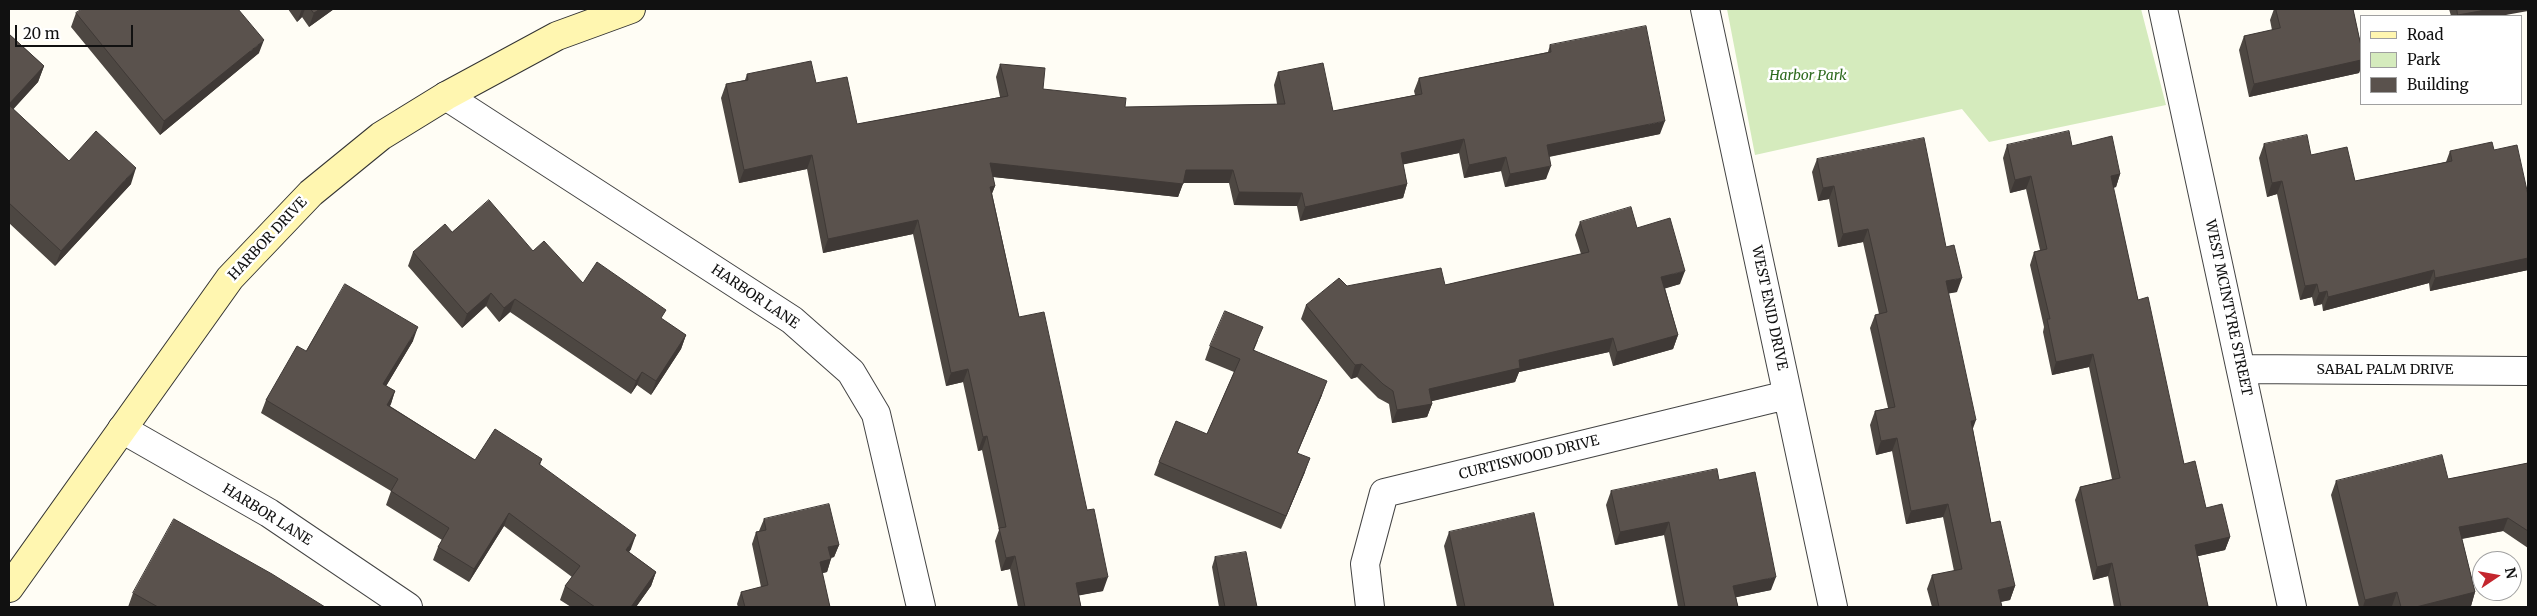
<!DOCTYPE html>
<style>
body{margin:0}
#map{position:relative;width:2537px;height:616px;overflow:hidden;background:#fffdf5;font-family:Merriweather,serif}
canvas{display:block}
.frame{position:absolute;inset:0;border:10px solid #111;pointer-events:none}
.legend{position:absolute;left:2360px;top:15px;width:162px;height:90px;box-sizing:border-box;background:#fff;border:1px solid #a0a0a0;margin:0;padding:6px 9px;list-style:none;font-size:15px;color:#111}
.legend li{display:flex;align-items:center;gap:10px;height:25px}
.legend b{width:25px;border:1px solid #a0a0a0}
.north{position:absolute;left:2472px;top:551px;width:50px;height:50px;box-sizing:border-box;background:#fff;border:1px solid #a0a0a0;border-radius:50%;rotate:78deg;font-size:14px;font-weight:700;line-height:20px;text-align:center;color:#111}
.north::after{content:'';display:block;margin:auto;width:18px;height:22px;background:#c4262e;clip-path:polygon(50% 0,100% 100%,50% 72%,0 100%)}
.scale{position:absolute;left:15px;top:25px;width:118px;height:22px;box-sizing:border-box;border:2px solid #111;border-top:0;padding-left:6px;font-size:15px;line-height:18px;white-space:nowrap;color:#111;-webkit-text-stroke:4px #fff;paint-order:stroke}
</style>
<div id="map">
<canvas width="2537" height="616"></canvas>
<div class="frame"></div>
<ul class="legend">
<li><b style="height:6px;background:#fff6b0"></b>Road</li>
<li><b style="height:14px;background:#d5ebbd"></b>Park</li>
<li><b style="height:14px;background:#5a524d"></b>Building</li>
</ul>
<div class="north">N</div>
<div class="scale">20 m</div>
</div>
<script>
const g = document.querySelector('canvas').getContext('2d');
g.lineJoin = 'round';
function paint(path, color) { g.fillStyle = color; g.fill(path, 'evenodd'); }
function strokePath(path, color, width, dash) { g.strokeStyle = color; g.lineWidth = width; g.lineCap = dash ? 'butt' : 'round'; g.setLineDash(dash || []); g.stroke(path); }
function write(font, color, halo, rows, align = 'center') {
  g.font = font + ' Merriweather,serif'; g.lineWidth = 5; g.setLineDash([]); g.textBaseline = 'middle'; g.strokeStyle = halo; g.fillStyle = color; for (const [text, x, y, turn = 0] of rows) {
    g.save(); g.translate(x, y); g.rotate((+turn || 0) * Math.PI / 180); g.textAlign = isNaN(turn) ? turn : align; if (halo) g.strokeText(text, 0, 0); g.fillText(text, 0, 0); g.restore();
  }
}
paint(new Path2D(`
 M1727,9H2141L2166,105L1989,142L1962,109L1755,155Z`), '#d5ebbd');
const street = new Path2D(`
 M1705,9L1833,607
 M2163,9L2292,607
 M446,96L792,320L851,372L876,414L921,607
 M2242,369L2528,371
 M122,429L269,513L408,607
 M1370,607L1365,564L1384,493L1787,395`);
const secondary = new Path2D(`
 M9,588L230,278L311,193L381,136L446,96L557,36L631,9`);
strokePath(street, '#444', 30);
strokePath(secondary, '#333', 30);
strokePath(street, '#fff', 28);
strokePath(secondary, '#fff6b0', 28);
paint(new Path2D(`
 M288,9H334L309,27L302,17L297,22Z
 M2274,9H2353L2361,46V67L2359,73L2249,97L2239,50L2244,36L2272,30L2270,20Z
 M2449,9H2528L2500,16H2451Z
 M76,13L259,53L160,135L71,27Z
 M9,34L44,66L38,82L13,109L69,161L131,184L55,266L9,223Z
 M1550,45L1660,134L1549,157L1546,179L1505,187L1501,171L1464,178L1459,153L1403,164L1407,184L1403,198L1300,221L1297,206L1234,205L1229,183H1183L1178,197L993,177L995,186L992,193L1019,317L1103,591L1079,595L1081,607H1018L1010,569L1001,571L995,541L999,530L982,450L978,451L963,382L946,386L913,234L823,253L807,169L739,183L721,98L726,84L745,80L747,74L816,83L857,124L1000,97L996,77L1000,64L1043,89L1125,107L1277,104L1274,85L1278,72L1333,111L1415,95L1414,91L1419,78L1548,52Z
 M2264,144L2311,155L2355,181L2446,162L2450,151L2494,150L2528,195V270L2430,291L2429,283L2323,311L2322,304L2314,306L2312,297L2300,300L2277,194L2267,197L2259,158Z
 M2007,145L2072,146L2120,174L2116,187L2113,188L2138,300L2184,464L2206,508L2230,537L2225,550L2198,556L2208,607H2114L2108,576L2093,580L2075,500L2080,487L2112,479L2089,367L2052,375L2043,332L2044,327L2030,265L2034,252L2040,250L2026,189L2010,193L2003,158Z
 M1817,159L1946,247L1957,292L1948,293L1973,430L1991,523L2015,586L2010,600L2001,602L2002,607H1932L1927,589L1932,575L1954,571L1943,517L1906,524L1892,451L1876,455L1870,425L1875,411L1888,408L1870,328L1875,315L1879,314L1863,242L1838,247L1829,199L1818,201L1812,172Z
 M1580,222L1637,228L1680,284L1665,288L1678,335L1673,349L1613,366L1609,352L1519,372L1515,382L1431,401L1432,404L1427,417L1392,423L1389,404L1378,398L1357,377L1351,379L1301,319L1306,305L1347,286L1445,285L1581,254L1575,235Z
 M452,232L533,251L583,283L663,320L686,335L681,349L651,395L637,385L631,394L510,312L499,322L486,306L462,328L408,266L413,252Z
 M1258,340L1254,350L1322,395L1297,453L1305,472L1281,529L1154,475L1159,462L1207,434L1234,372L1205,360L1210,346Z
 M413,341L386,386L395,391L390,406L475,460L542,459L540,465L631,549L629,552L656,572L651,586L636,607H571L560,600L565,586L572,577L504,526L469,582L433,560L438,547L442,540L386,505L391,491L261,413L266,400L306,351Z
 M2528,463V548L2503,531L2462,539L2475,592L2471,606L2464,607H2393L2392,606L2387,607H2359L2331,495L2336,481L2448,479Z
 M1719,480L1771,590L1736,597L1738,607H1678L1664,535L1615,545L1606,505L1611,491Z
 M764,519L839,545L834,557L831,558L827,572L822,573L830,607H738L737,604L741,592L761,587L752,544L756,532L759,531Z
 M1449,532L1554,607H1457L1444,546Z
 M1215,557L1257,607H1219L1212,567Z
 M133,593L325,607H128Z`), '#4d4742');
paint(new Path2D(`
 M302,9H305L302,17L297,22Z
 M320,9H334L309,27L314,13Z
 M2489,9H2528V11L2500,16H2458V15Z
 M264,40L259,53L160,135L164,121Z
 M2361,60V67L2359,73L2249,97L2254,84Z
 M44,66L38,82L9,114V104Z
 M1665,121L1660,134L1542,158L1547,145Z
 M1464,139L1459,153L1396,166L1401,153Z
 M812,155L807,169L739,183L744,170Z
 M1506,157L1501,171L1464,178L1469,165Z
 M990,163L1183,184L1178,197L985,176Z
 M1551,166L1546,179L1505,187L1510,174Z
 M136,168L131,184L55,266L61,251Z
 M1186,170H1233L1229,183H1181Z
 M2120,174L2116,187L2106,189L2111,176Z
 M2031,176L2026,189L2010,193L2015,180Z
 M2282,181L2277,194L2267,197L2272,183Z
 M1407,184L1403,198L1300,221L1305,207Z
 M995,186L990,199V187Z
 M1834,186L1829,199L1818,201L1823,188Z
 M1239,192L1302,193L1297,206L1234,205Z
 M918,220L913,234L823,253L828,239Z
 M1868,229L1863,242L1838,247L1843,234Z
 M2528,258V270L2430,291L2435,278Z
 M2434,270L2429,283L2323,311L2328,297Z
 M1685,271L1680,284L1657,291L1661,277Z
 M1962,278L1957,292L1941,295L1946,281Z
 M2317,284L2312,297L2300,300L2305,286Z
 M2327,291L2322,304L2314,306L2319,293Z
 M491,293L486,306L462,328L467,314Z
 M515,299L510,312L499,322L504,308Z
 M418,327L413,341L379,398L383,384Z
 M686,335L681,349L651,395L656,381Z
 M1678,335L1673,349L1613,366L1617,352Z
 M1613,338L1609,352L1519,372L1515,382L1424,403L1429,389L1519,360Z
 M2093,354L2089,367L2052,375L2056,362Z
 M1362,364L1357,377L1351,379L1355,365Z
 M968,369L963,382L946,386L951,373Z
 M642,372L637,385L631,394L636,381Z
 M1327,381L1322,395L1292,466L1297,453Z
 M395,391L391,404L382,418L387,405Z
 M1432,404L1427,417L1392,423L1397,410Z
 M1976,420L1971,434V421Z
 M987,436L982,450L978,451L983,437Z
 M1897,438L1892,451L1876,455L1881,441Z
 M1310,458L1305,472L1281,529L1286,516Z
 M1948,504L1943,517L1906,524L1911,511Z
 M509,513L504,526L469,582L474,569Z
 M2508,518L2503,531L2454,540L2459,527Z
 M1669,522L1664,535L1615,545L1620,532Z
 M636,535L631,549L621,563L626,550Z
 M2230,537L2225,550L2190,558L2195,545Z
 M839,545L834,557L824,559L828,547Z
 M1015,556L1010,569L1001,571L1006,558Z
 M831,559L827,572L815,575L820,562Z
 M2112,563L2108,576L2093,580L2097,567Z
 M656,572L651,586L636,607H631Z
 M1108,577L1103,591L1071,597L1076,583Z
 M1776,577L1771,590L1728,599L1733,586Z
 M2015,586L2010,600L1993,603L1998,590Z
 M2397,592L2392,606L2387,607H2363L2365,600Z
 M2475,592L2471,606L2464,607H2416Z`), '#3f3936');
const building = new Path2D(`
 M82,9H238L264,40L164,121L76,13Z
 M311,9H320L314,13Z
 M2276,9H2353L2361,46V60L2254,84L2244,36L2280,28Z
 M2457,9H2491L2458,15Z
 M1646,26L1665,121L1547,145L1551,166L1510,174L1506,157L1469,165L1464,139L1401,153L1407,184L1305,207L1302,193L1239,192L1233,170H1186L1183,184L990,163L995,186L990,187L1019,317L1044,312L1087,510L1094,509L1108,577L1076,583L1081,607H1025L1015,556L1006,558L999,528L1006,527L987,436L983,437L968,369L951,373L918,220L828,239L812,155L744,170L726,84L748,80L747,74L811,61L816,83L847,77L857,124L1008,96L1000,64L1045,68L1043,89L1126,98L1125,107L1285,104L1278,72L1323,63L1333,111L1422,94L1419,78L1551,52L1550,45Z
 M9,34L44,66L9,104Z
 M9,105L69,161L96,131L136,168L61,251L9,203Z
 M2069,131L2072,146L2112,136L2120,174L2111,176L2138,300L2148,297L2184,464L2195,461L2206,508L2222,504L2230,537L2195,545L2208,606L2202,607H2121L2112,563L2097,567L2080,487L2120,478L2093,354L2056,362L2047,319H2050L2034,252L2047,249L2031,176L2015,180L2007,145Z
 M2307,135L2311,155L2347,147L2355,181L2452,161L2450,151L2492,142L2494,150L2517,145L2528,195V258L2435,278L2434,270L2328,297L2327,291L2319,293L2317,284L2305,286L2282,181L2272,183L2264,144Z
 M1924,138L1946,247L1954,245L1962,278L1946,281L1976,420L1971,421L1991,523L2000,521L2015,586L1998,590L2002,607H1939L1932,575L1962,569L1948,504L1911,511L1897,438L1881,441L1875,411L1895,407L1875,315L1887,312L1868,229L1843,234L1834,186L1823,188L1817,159Z
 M489,200L533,251L544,241L583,283L597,262L666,310L661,318L686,335L656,381L642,372L636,381L515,299L504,308L491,293L467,314L413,252L445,224L452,232Z
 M1631,207L1637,228L1670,218L1685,271L1661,277L1678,335L1617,352L1613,338L1519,360L1520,368L1429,389L1432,404L1397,410L1393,391L1383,384L1362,364L1355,365L1306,305L1339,278L1347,286L1441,268L1445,285L1589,252L1580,222Z
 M345,284L418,327L383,384L395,391L387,405L475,460L495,429L542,459L539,464L636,535L626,550L656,572L631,607H595L565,586L580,566L509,513L474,569L438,547L449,528L391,491L398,479L266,400L297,346L306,351Z
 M1225,311L1263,327L1253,350L1327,381L1297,453L1310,458L1286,516L1159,462L1176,421L1207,434L1240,359L1210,346Z
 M2442,455L2448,479L2528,463V531L2508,518L2459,527L2475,592L2416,607H2401L2397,592L2365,600L2336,481Z
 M1717,469L1719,480L1755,472L1776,577L1733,586L1738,607H1685L1669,522L1620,532L1611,491Z
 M829,504L839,545L828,547L831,559L820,562L830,607H745L741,592L768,585L756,532L766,530L764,519Z
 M1534,513L1554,607H1465L1449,532Z
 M174,519L272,574L325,607H158L133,593Z
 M1246,552L1257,607H1225L1215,557Z`);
paint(building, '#5a524d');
strokePath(building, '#3f3936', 1);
write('italic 14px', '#2f6b1f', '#fff', [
 ["Harbor Park",1808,76]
]);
write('14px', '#111', '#fff', [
 ["HARBOR DRIVE",268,239,-47],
 ["HARBOR LANE",755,297,34],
 ["WEST ENID DRIVE",1769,308,78],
 ["WEST MCINTYRE STREET",2228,308,78],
 ["SABAL PALM DRIVE",2385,370],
 ["CURTISWOOD DRIVE",1529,458,-14],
 ["HARBOR LANE",267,515,32]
]);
</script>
